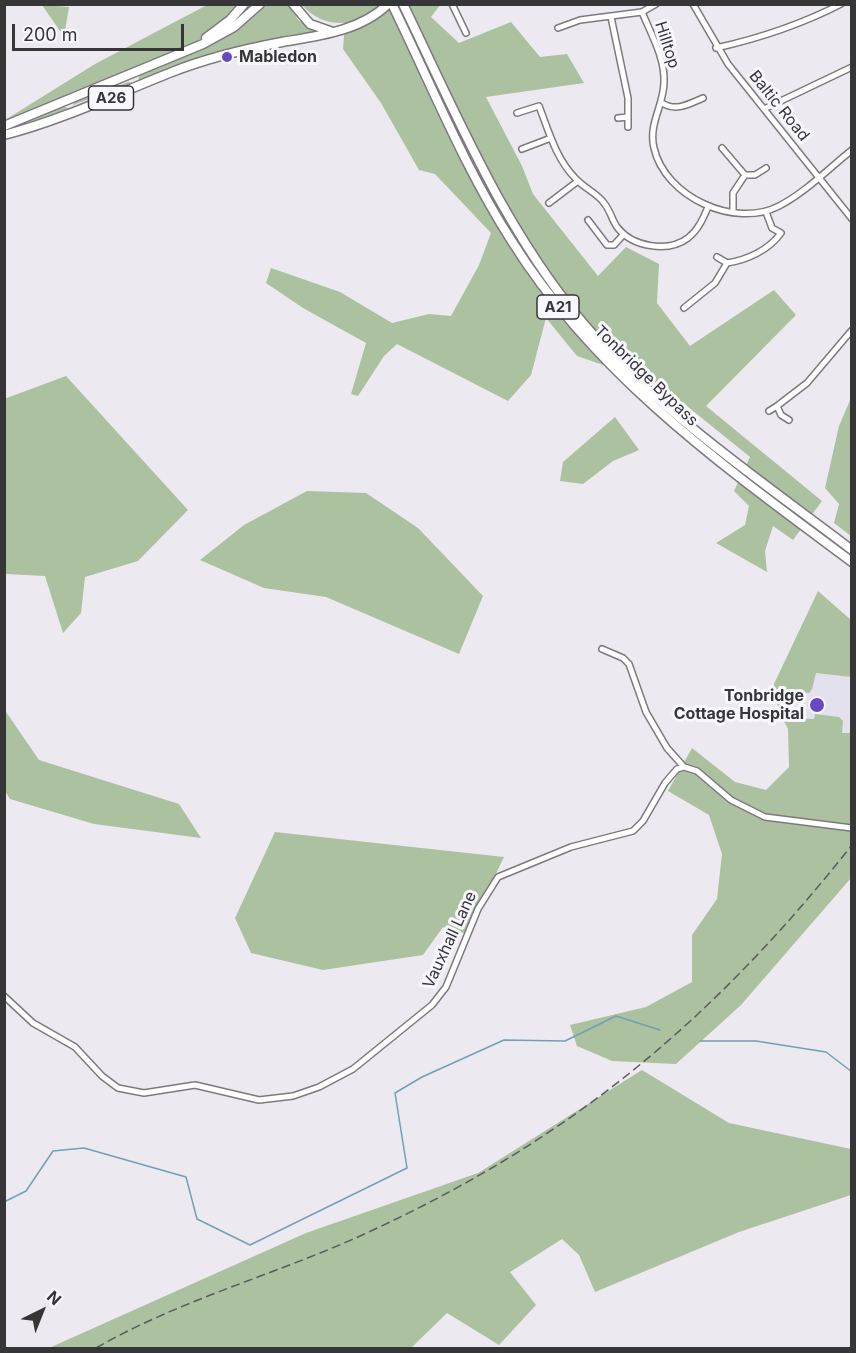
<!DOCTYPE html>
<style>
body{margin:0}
#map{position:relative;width:856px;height:1353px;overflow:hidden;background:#eceaf0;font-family:Inter,sans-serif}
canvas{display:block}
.frame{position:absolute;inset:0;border:6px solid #363638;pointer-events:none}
.north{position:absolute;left:12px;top:1281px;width:60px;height:60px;-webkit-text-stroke:4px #f9f7fe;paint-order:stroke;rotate:43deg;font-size:16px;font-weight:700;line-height:24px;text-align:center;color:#363638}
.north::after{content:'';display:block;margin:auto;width:21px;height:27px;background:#363638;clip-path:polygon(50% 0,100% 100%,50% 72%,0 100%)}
.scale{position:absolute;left:12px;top:24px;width:172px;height:27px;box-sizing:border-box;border:3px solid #363638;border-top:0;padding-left:8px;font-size:18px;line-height:21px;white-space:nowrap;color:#363638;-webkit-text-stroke:4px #f9f7fe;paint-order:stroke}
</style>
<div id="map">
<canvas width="856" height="1353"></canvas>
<div class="frame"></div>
<div class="north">N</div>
<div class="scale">200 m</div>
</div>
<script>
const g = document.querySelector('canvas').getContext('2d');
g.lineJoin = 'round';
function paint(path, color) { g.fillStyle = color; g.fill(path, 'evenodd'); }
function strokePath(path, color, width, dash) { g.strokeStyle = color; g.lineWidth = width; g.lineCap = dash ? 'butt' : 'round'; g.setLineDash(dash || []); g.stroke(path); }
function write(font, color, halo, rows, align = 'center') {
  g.font = font + ' Inter,sans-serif'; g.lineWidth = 6; g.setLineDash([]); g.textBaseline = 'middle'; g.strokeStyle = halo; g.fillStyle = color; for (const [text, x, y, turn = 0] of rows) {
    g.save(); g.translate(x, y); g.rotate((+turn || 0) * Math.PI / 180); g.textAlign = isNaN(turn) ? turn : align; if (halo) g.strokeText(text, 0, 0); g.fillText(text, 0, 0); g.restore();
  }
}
paint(new Path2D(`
 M851,632V794L791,736L780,692Z`), '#e4e1ef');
paint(new Path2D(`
 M42,5L69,7L65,31H60Z
 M207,5H241L218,27L196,42L5,120L95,64Z
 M263,5H290L298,20L319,32L231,48L138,80L140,74L166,64Z
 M302,5H440L431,17L459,43L511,22L540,57L567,54L584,83L486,97L522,166L533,194L598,276L626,247L659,264L657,303L690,346L774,290L796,315L706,406L822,501L793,540L773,526L765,551L767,572L716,543L745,525L749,506L734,491L750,457L661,385L577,356L546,318L531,375L508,401L397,344L384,356L358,396L351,394L366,343L303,308L266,283L271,268L340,292L392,323L429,314L451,316L479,265L491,233L435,174L419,170L381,103L343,49L345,23C327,24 314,18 302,5Z
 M128,82L133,83L73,105L74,102Z
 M63,106L70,109L5,132V129Z
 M66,376L188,510L138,561L85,577L81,613L63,633L45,576L5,574L4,399Z
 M851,398L852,536H851L834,523L839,504L825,488L839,426Z
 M615,417L639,450L613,461L583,484L560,481L563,462Z
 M307,491L366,493L418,528L483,596L459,654L326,597L264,588L200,560L244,525Z
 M818,591L851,620V677L816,673L812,689L809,693L790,691L784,699L788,718L814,719L815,714L839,717L843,721L842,733H851V878L741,1005L676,1064L612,1061L577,1046L570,1025L646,1007L692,982V935L717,899L722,854L709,815L668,791L692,748L735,782L766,790L789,767L788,729L779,712L774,684Z
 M4,709L39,760L179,804L201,838L94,824L10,799L5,791Z
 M275,832L504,857L467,934L443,927L423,955L323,970L251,953L235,918Z
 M642,1070L729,1123L851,1149V1195L739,1232L595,1292L579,1255L562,1239L510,1272L536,1305L499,1345L447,1313L411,1348H49L306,1233L478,1173Z`), '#abc19f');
strokePath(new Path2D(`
 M700,1041H756L826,1052L852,1072
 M4,1202L26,1191L53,1151L84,1148L186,1177L197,1219L250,1245L407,1168L395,1093L422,1077L504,1040L565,1041L616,1016L660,1030`), '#71a0b6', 1.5);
const minor = new Path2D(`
 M452,4L466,33
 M656,4L642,12C651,34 665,58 664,82C664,105 648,124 654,148C665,197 735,229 779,206C806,192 828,169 852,150
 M693,4L728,64L852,219
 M611,17L628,98V127
 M558,28L580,20L642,12
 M716,48C761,38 800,25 841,4
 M662,103C676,112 689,104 703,98
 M764,109L852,67
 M517,113L539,106C549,132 556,159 576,179C584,188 597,193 604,203C610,210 612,220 617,227C632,247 668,253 688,238C698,230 703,219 708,207
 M618,118L628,117
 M722,148L745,175L733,193V210
 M522,149L551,138
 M745,175H755L766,168
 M549,203L578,181
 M588,220L607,245H614L624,234
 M717,257L727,263
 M684,308L715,283L727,263C747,260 769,250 781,233L772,228L766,212
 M769,411L777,406
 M789,420L781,415L777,406L807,383L852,330
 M602,649L623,658L629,664L646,712L667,748L684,767
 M4,996L33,1023L75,1047L102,1076L118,1088L144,1093L195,1085L259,1100L293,1096L319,1087L353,1069L432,1005L446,987L478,909L498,877L571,847L633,831L643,821L665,783L677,769L684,767L697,771L731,800L765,817L852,828`);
const highway = new Path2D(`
 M293,4L310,24L330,31
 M392,4C431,84 465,169 513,243C598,378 726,468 852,562
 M403,4C459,120 509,242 596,338C671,420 764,483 852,550
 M206,38L230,20L244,4
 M4,126L203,44L234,27L260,4
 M4,135C62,120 116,94 172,72C207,58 245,49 282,42C318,36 361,31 388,4`);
strokePath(minor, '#7c7a80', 8);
strokePath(highway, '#7c7a80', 11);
strokePath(minor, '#fff', 5);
strokePath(highway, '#fff', 8);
strokePath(new Path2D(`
 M96,1348C183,1298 282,1273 373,1230C574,1137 715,1018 852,845`), '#5b5a5d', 1.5, [9, 4.5]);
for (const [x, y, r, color] of [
 [227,57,6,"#664ac3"],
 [817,705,8,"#664ac3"]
]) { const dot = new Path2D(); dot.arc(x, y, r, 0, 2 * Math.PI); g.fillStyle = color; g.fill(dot); strokePath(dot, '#f9f7fe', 2); }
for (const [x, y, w] of [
 [111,98,45],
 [558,307,42]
]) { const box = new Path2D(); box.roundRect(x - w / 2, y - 12, w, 24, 4.5); g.fillStyle = '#f9f7fe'; g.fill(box); strokePath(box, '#363638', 1.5); }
write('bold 15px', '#363638', null, [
 ["A26",111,98],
 ["A21",558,307]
]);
write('16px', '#363638', '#f9f7fe', [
 ["Hilltop",667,45,72],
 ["Baltic Road",779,106,51],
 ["Tonbridge Bypass",646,376,44],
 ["Vauxhall Lane",450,940,-65]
]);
write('bold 16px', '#363638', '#f9f7fe', [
 ["Mabledon",239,57],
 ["Tonbridge",804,696,"right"],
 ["Cottage Hospital",804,714,"right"]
], 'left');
</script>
